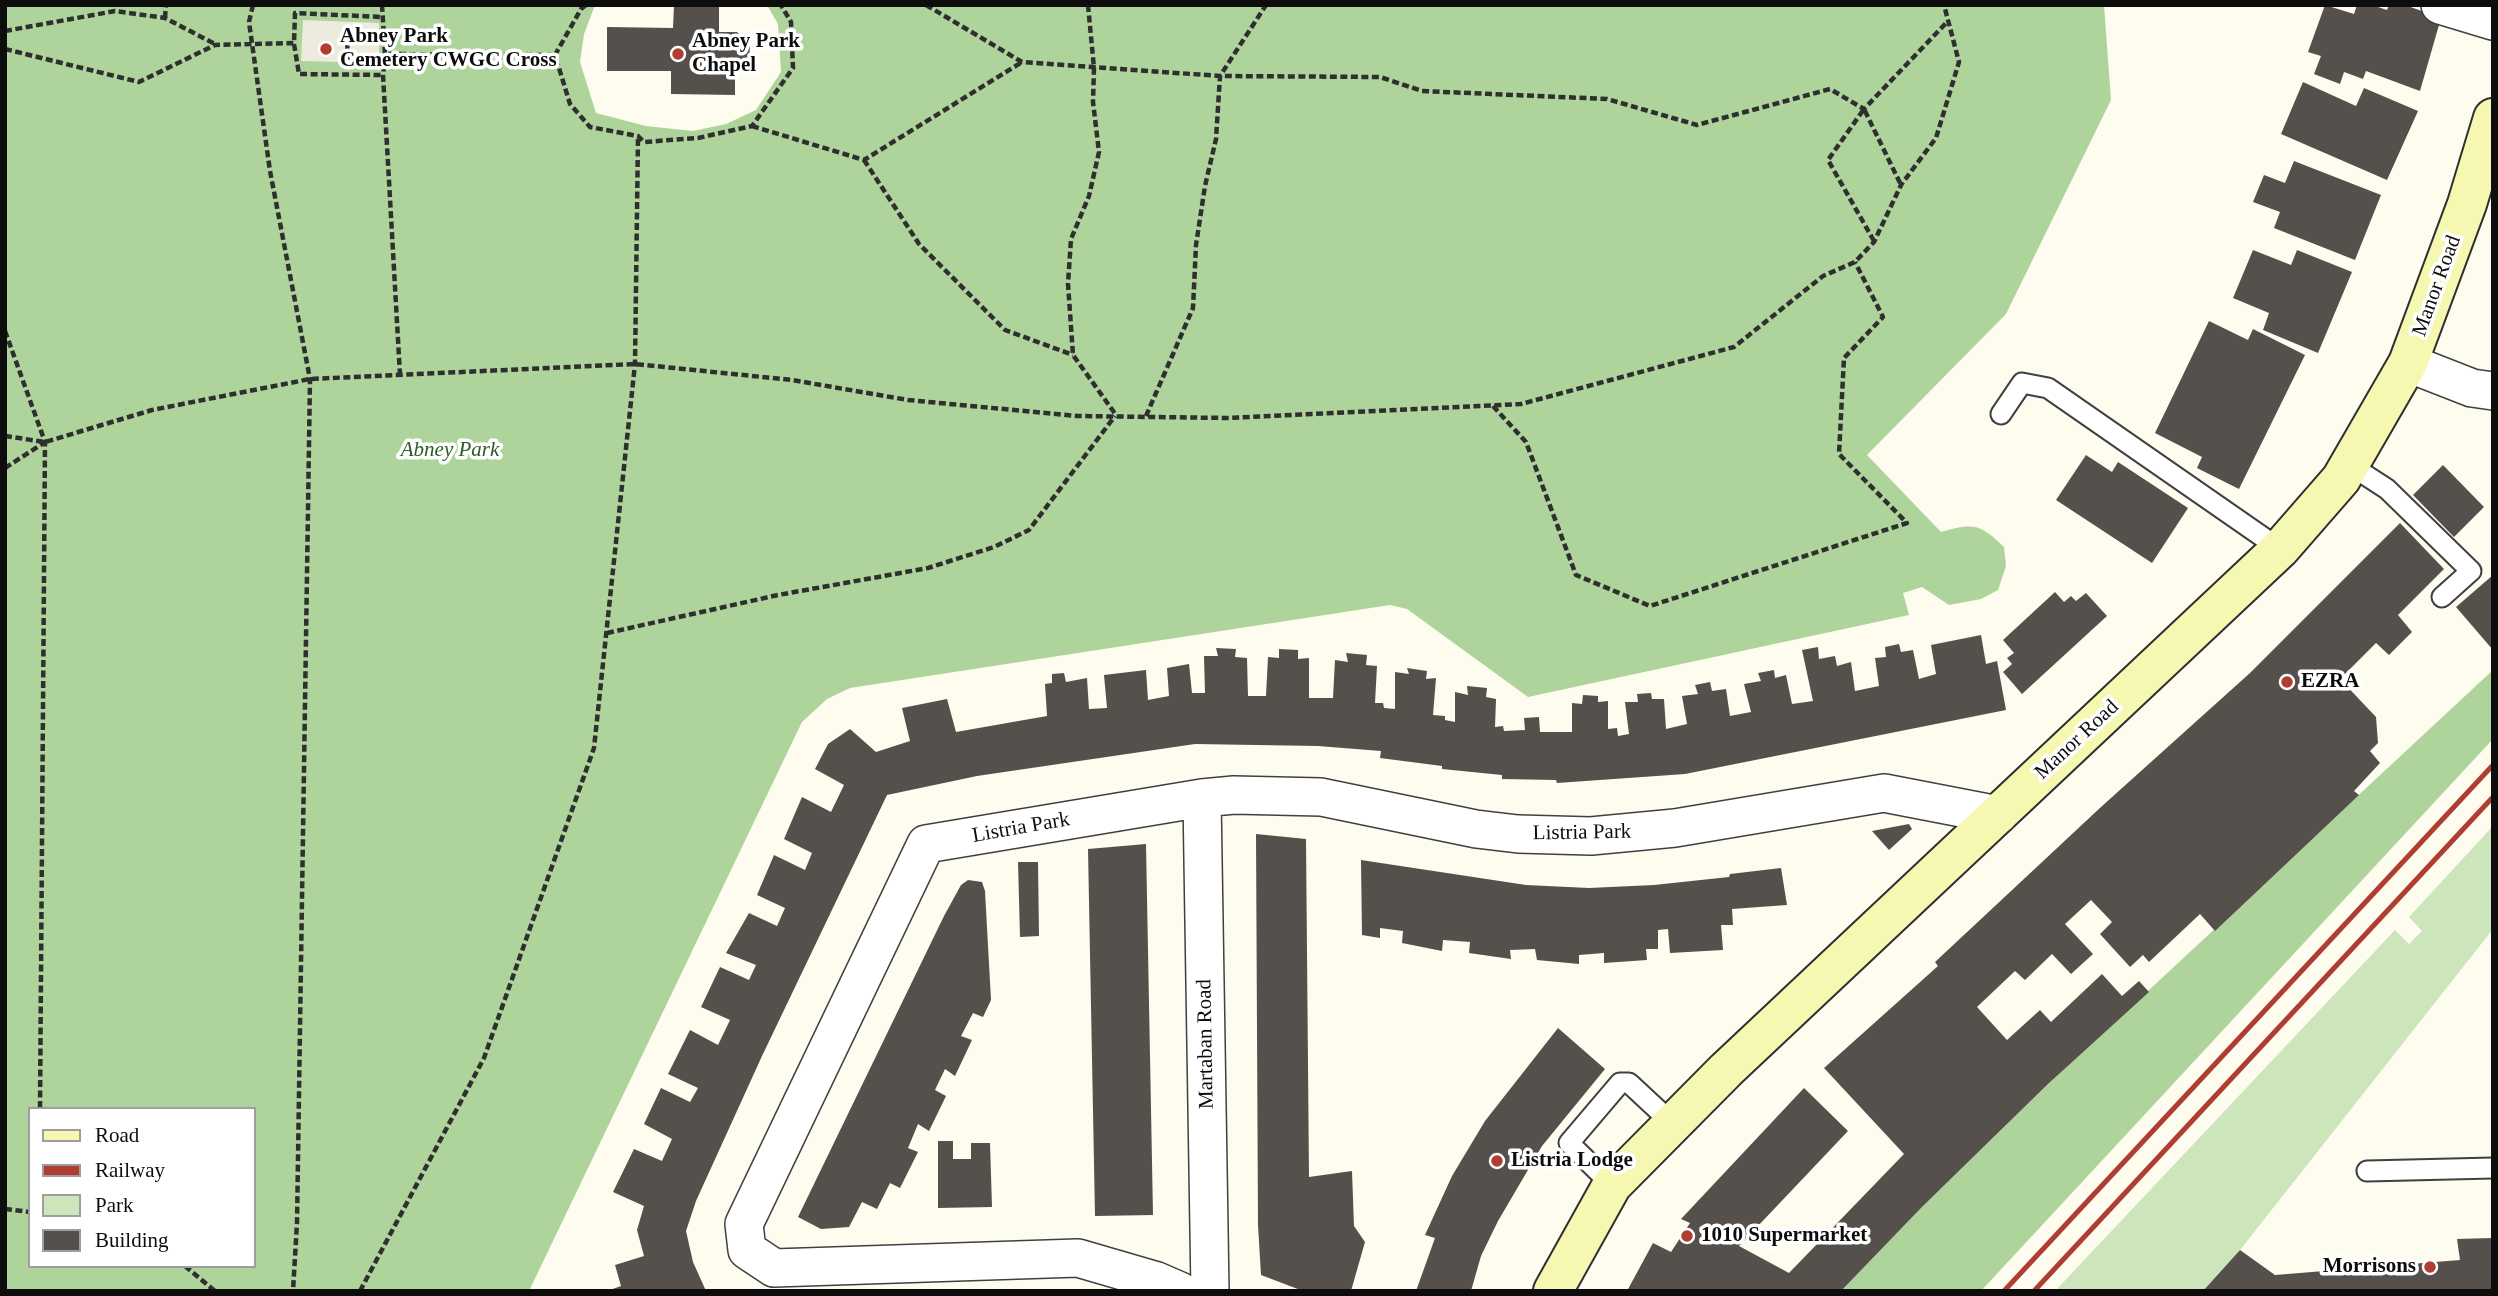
<!DOCTYPE html>
<style>
body{margin:0}
#map{position:relative;width:2498px;height:1296px;overflow:hidden;background:#fdfcef;font-family:"Times New Roman",serif}
canvas{display:block}
.frame{position:absolute;inset:0;border:7px solid #0d0d0d;pointer-events:none}
.legend{position:absolute;left:28px;top:1107px;width:228px;height:161px;box-sizing:border-box;background:#fff;border:2px solid #9e9e9e;margin:0;padding:9px 12px;list-style:none;font-size:21px;color:#0d0d0d}
.legend li{display:flex;align-items:center;gap:14px;height:35px}
.legend b{width:35px;border:2px solid #9e9e9e}
</style>
<div id="map">
<canvas width="2498" height="1296"></canvas>
<div class="frame"></div>
<ul class="legend">
<li><b style="height:9px;background:#f6f7b0"></b>Road</li>
<li><b style="height:9px;background:#b03d32"></b>Railway</li>
<li><b style="height:19px;background:#cce5bb"></b>Park</li>
<li><b style="height:19px;background:#55504b"></b>Building</li>
</ul>
</div>
<script>
const g = document.querySelector('canvas').getContext('2d');
g.lineJoin = 'round';
function paint(path, color) { g.fillStyle = color; g.fill(path, 'evenodd'); }
function strokePath(path, color, width, dash) { g.strokeStyle = color; g.lineWidth = width; g.lineCap = dash ? 'butt' : 'round'; g.setLineDash(dash || []); g.stroke(path); }
function write(font, color, halo, rows, align = 'center') {
  g.font = font + ' "Times New Roman",serif'; g.lineWidth = 7; g.setLineDash([]); g.textBaseline = 'middle'; g.strokeStyle = halo; g.fillStyle = color; for (const [text, x, y, turn = 0] of rows) {
    g.save(); g.translate(x, y); g.rotate((+turn || 0) * Math.PI / 180); g.textAlign = isNaN(turn) ? turn : align; if (halo) g.strokeText(text, 0, 0); g.fillText(text, 0, 0); g.restore();
  }
}
paint(new Path2D(`
 M2493,826V929L2240,1250L2203,1291H2055L2395,930L2409,944L2422,931L2409,917Z`), '#cce5bb');
paint(new Path2D(`
 M5,5H595L584,34L580,62L596,113L646,126L693,131L726,124L756,110L781,72L778,24L767,5H2104L2111,100L2006,314L1867,455L1941,532C1972,523 1980,523 2004,547L2006,566L1998,590L1981,599L1949,605L1922,587L1903,593L1909,615L1528,697L1407,609L1390,605L850,688L827,699L802,722L529,1291H5ZM30,1109H254V1266H30Z
 M2493,670V739L1981,1291H1841L1922,1207L2048,1084Z`), '#aed49c');
paint(new Path2D(`
 M303,20L379,23V63L301,61Z`), '#edebde');
paint(new Path2D(`
 M674,5H719V32H737L750,46L749,62L735,77V95L671,94V71H607V27L673,28Z
 M2325,5L2354,14L2357,5H2372L2387,10L2389,5H2405L2441,18L2420,91L2366,71L2363,79L2344,72L2340,84L2314,74L2321,56L2308,52Z
 M2303,82L2356,106L2364,88L2418,111L2387,180L2281,134Z
 M2294,161L2381,195L2355,260L2274,228L2280,212L2253,202L2264,175L2285,183Z
 M2253,250L2291,265L2297,250L2352,272L2318,353L2263,330L2269,313L2233,298Z
 M2209,321L2248,340L2253,329L2305,355L2239,489L2197,468L2202,457L2155,433Z
 M2086,455L2112,472L2118,462L2188,508L2152,563L2056,500Z
 M2443,465L2484,507L2454,537L2413,495Z
 M2400,523L2444,569L2398,615L2412,632L2389,655L2376,643L2340,679L2376,717L2378,743L2370,751L2380,763L2354,791L2359,795L2215,931L2200,914L2149,962L2143,955L2130,967L2100,934L2112,922L2091,900L2065,924L2093,954L2071,974L2052,954L2025,980L2015,971L1977,1007L2007,1040L2040,1010L2051,1022L2102,974L2122,996L2139,981L2149,992L2048,1084L1922,1207L1841,1291H1627L1653,1243L1671,1252L1690,1223L1681,1219L1804,1088L1848,1131L1739,1246L1789,1273L1904,1154L1824,1068L1938,966L1935,962L2101,807L2250,673Z
 M2493,575V650L2456,607Z
 M2055,592L2064,602L2071,596L2076,601L2086,593L2107,616L2022,694L2003,672L2012,664L2007,658L2014,653L2003,640Z
 M1981,635L1986,664L1997,661L2006,710L1685,774L1557,783L1556,780L1502,779V775L1442,769V766L1380,758L1381,751L1318,746L1195,744L977,776L887,795L762,1056L696,1201L686,1231L693,1262L706,1291H607L621,1286L615,1265L644,1256L637,1230L644,1206L613,1192L634,1149L662,1161L672,1139L644,1124L661,1088L690,1102L698,1088L668,1074L690,1030L718,1045L730,1020L701,1007L720,967L749,980L756,965L726,953L749,913L777,926L785,908L757,895L774,855L805,870L812,853L784,839L802,797L831,812L844,785L815,769L828,744L850,729L876,752L910,741L902,708L947,699L956,732L1047,716L1045,684L1052,683V674L1064,673L1066,682L1087,678L1089,709L1107,708L1104,675L1146,670L1148,700L1169,696L1167,668L1189,664L1192,693H1205L1204,656H1218L1216,648L1236,649L1235,657L1247,658L1248,696H1266L1268,657L1279,658V649L1298,650V659L1309,658V698H1333L1335,660L1348,662L1346,653L1367,655L1366,665L1377,666L1375,703H1383L1384,708L1395,709V672L1409,674L1407,668L1427,671L1426,679L1436,678L1433,715L1445,716V720L1455,722V692L1468,695L1467,686L1487,688L1486,697L1496,699L1495,727L1503,726L1504,731L1525,730L1524,718L1539,717L1540,732H1572V703L1582,704L1583,695L1598,696V702L1608,701V729L1617,728L1618,736L1629,734L1625,702H1638L1637,694L1651,693L1652,699H1664L1666,729L1687,724L1682,696L1698,694L1695,685L1710,682L1712,691L1726,689L1730,716L1751,712L1744,684L1761,681L1758,673L1774,670L1775,678L1786,675L1792,704L1813,701L1802,650L1818,647L1819,659L1835,656L1837,666L1851,662L1855,691L1879,686L1875,658L1886,657L1885,647L1899,644L1901,652L1913,650L1919,679L1936,674L1931,645Z
 M1909,824L1912,829L1889,850L1872,831Z
 M1256,834L1306,839L1309,1177L1352,1171L1354,1226L1365,1242L1351,1291H1303L1261,1275L1258,1225Z
 M1146,844L1153,1215L1095,1216L1088,849Z
 M1361,860L1526,885L1589,888L1654,885L1729,877L1730,874L1781,868L1787,905L1732,909L1733,925H1721L1723,950L1670,953L1668,929L1658,930V949H1646L1647,960L1604,963V953L1579,955V964L1537,960L1535,949L1510,950L1511,959L1469,953L1470,942L1443,940L1442,951L1402,943L1403,931L1380,928V938L1362,935Z
 M1018,862H1038L1039,936L1020,937Z
 M968,880L982,882L985,891L991,1000L983,1017L973,1013L961,1036L972,1040L955,1076L945,1069L935,1090L946,1096L929,1131L918,1124L908,1148L918,1152L900,1188L890,1183L877,1209L862,1202L849,1227L821,1229L798,1217L944,916L961,885Z
 M1558,1028L1605,1069L1542,1146L1498,1221L1481,1256L1471,1291H1416L1435,1238L1425,1235L1452,1176L1485,1121Z
 M938,1141H953V1159H971V1143H990L992,1207L938,1208Z
 M2493,1238V1291H2203L2240,1250L2275,1275L2460,1260L2457,1239Z`), '#55504b');
const lane = new Path2D(`
 M2001,414L2022,383L2048,388L2280,549
 M2350,465L2387,489L2471,571L2442,597
 M2367,1171L2493,1168
 M1612,1185L1569,1143L1620,1083H1629L1672,1123`);
const street = new Path2D(`
 M2440,5L2493,21
 M2408,363L2472,388L2493,391
 M1202,798L1210,1291
 M1180,1291L1157,1281L1078,1258L774,1268L747,1250L744,1224L926,844L1202,798L1234,795L1321,797L1476,829L1518,834L1591,836L1675,828L1884,793L1998,815`);
const secondary = new Path2D(`
 M1553,1291L1612,1185L1726,1070L2280,549L2341,479L2408,363L2467,204L2493,118`);
strokePath(lane, '#404040', 23);
strokePath(street, '#404040', 40);
strokePath(secondary, '#2f2f2f', 42);
strokePath(new Path2D(`
 M253,5L249,22L270,171L310,379L297,1223L293,1291
 M382,5L385,54L555,55
 M586,5L581,9L555,55L570,104L590,127L638,136L644,142L698,138L752,126L793,68L791,22L781,5
 M926,5L1022,62L1220,76L1380,77L1422,91L1607,99L1697,125L1830,89L1864,109L1948,21
 M1088,5L1094,68L1093,102L1099,152L1089,196L1071,239L1068,284L1073,355L1116,415
 M165,18L166,5
 M5,31L115,11L165,18L215,44
 M382,36L347,35L348,65H384
 M294,44L299,74L383,75
 M5,49L139,82L215,45L294,43L295,13L382,17
 M385,54L383,75L400,375
 M752,126L864,160L1022,62
 M864,160L919,244L1005,330L1073,355
 M1874,241L1828,160L1864,109L1901,185
 M5,331L45,442L40,1109
 M1493,406L1526,442L1576,575L1650,606L1907,523L1839,454L1844,358L1883,317L1855,262
 M1146,416L1193,308L1196,245L1205,186L1216,139L1220,76L1266,5
 M5,436L45,442L152,410L310,379L635,364L792,380L908,400L1077,416L1229,418L1521,404L1734,347L1823,276L1855,262L1874,242L1901,185L1936,138L1959,62L1944,5
 M5,468L45,442
 M607,633L778,595L928,568L994,547L1029,530L1115,416
 M5,1209L30,1212
 M185,1266L215,1291
 M360,1291L484,1058L594,748L635,364L638,136`), '#2f2f2f', 4.5, [7, 3.5]);
strokePath(lane, '#fff', 19);
strokePath(street, '#fff', 37);
strokePath(secondary, '#f6f7b0', 38);
strokePath(new Path2D(`
 M2004,1291L2493,765
 M2034,1291L2493,797`), '#b03d32', 5);
for (const [x, y, r, color] of [
 [326,49,7,"#b03d32"],
 [678,54,7,"#b03d32"],
 [2287,682,7,"#b03d32"],
 [1497,1161,7,"#b03d32"],
 [1687,1236,7,"#b03d32"],
 [2430,1267,7,"#b03d32"]
]) { const dot = new Path2D(); dot.arc(x, y, r, 0, 2 * Math.PI); g.fillStyle = color; g.fill(dot); strokePath(dot, '#fff', 2.5); }
write('bold 21px', '#0d0d0d', '#fff', [
 ["Abney Park",340,37],
 ["Cemetery CWGC Cross",340,61],
 ["Abney Park",692,42],
 ["Chapel",692,66],
 ["EZRA",2301,682],
 ["Listria Lodge",1511,1161],
 ["1010 Supermarket",1701,1236],
 ["Morrisons",2416,1267,"right"]
], 'left');
write('21px', '#0d0d0d', '#fff', [
 ["Manor Road",2437,286,-70],
 ["Manor Road",2077,740,-43],
 ["Listria Park",1021,828,-10],
 ["Listria Park",1582,833,-1],
 ["Martaban Road",1206,1044,-91]
]);
write('italic 21px', '#285f24', '#fff', [
 ["Abney Park",450,450]
]);
</script>
